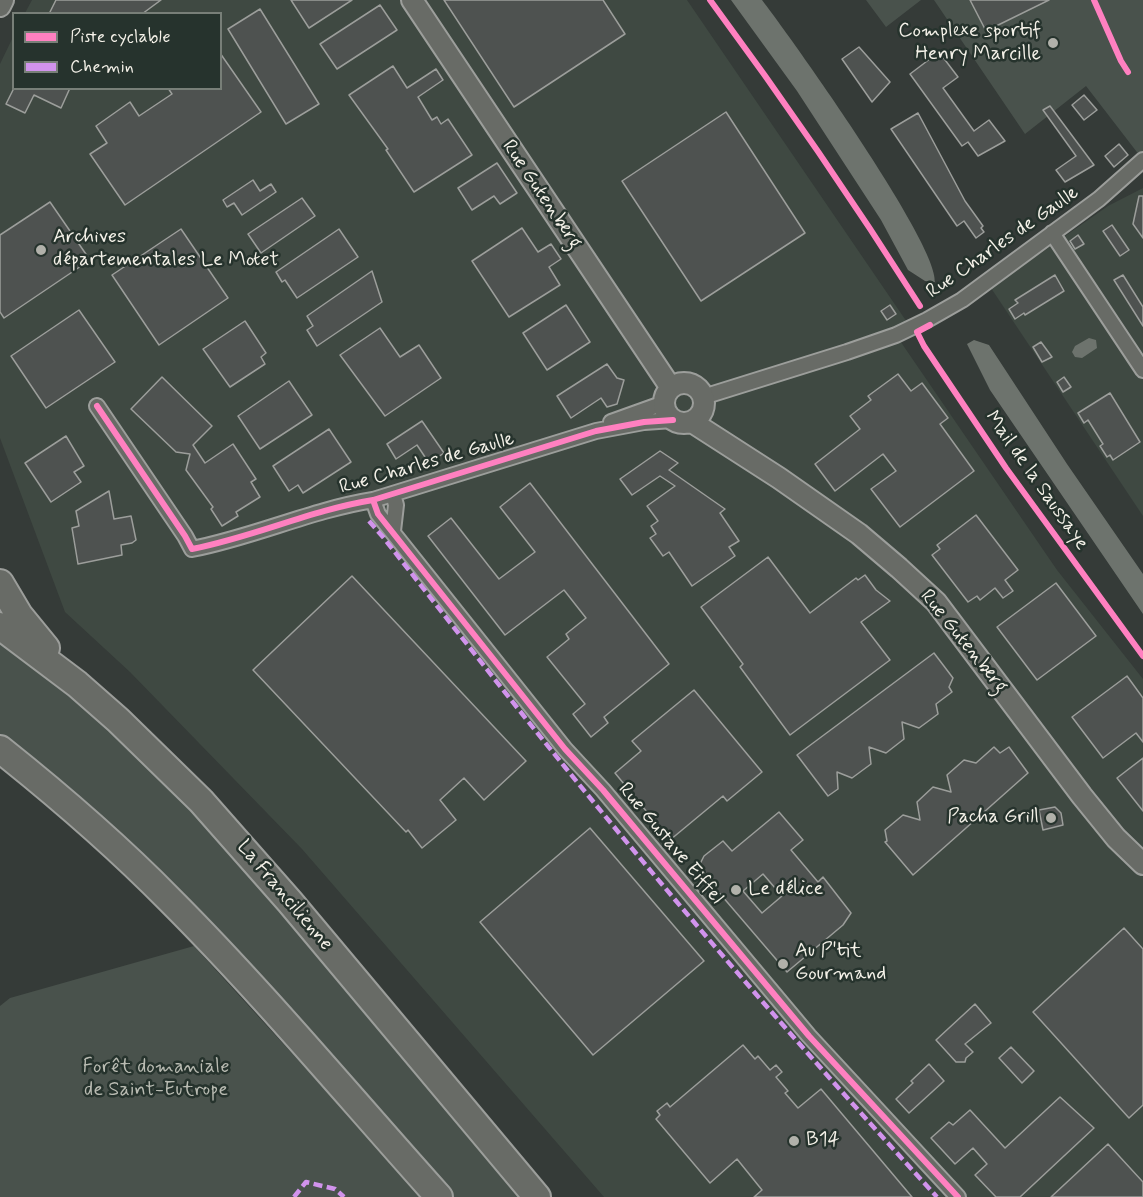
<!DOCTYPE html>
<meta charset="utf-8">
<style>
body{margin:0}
#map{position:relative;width:1143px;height:1197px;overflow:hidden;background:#353b38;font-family:Mynerve,sans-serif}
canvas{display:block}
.legend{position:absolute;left:12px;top:12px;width:210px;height:78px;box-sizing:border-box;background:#26332d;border:2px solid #787f78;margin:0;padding:8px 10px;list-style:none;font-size:18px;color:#f4f1e8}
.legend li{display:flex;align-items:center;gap:12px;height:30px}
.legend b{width:30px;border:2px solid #787f78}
</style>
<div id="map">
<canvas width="1143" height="1197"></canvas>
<ul class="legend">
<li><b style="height:8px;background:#ff80c0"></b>Piste cyclable</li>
<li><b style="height:8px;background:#d193ec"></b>Chemin</li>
</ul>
</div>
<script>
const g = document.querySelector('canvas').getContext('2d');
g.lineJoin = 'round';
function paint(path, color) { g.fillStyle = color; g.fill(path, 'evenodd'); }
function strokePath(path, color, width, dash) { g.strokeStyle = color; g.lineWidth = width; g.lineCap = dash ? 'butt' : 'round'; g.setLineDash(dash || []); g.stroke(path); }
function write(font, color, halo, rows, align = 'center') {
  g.font = font + ' Mynerve,sans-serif'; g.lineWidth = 5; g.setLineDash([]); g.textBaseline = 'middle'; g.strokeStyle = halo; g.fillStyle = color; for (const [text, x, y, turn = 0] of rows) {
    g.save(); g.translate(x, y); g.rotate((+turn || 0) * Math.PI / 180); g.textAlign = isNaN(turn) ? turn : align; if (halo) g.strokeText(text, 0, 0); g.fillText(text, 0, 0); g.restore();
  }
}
paint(new Path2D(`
 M32,0H687L911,328L896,335L1057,570L1143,679V1197H604L302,849L130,672L65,612L0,438V64L13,37L14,88H220V14L25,13Z
 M1143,188V516L991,288L1108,206Z`), '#3f4942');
paint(new Path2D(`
 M866,0H921L886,27Z
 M934,0H1143V160L1086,86L1025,134Z
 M0,635L166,775L528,1197H448L0,740Z
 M194,946L423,1197H0V1006L10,998Z`), '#49524c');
paint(new Path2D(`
 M731,0H762C792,39 939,245 935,282L925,281L908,270L881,220L797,91Z
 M1089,338L1096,340L1097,348L1082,358L1075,357L1072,352L1075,346Z
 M974,340L989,345L1067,464L1143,574V614L990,390L967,344Z`), '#6d736d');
const building = new Path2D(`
 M56,0H161L142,14H49Z
 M291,0H352L309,28Z
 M444,0H603L625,34L514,107Z
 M970,0H1049L986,31Z
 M380,5L397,30L337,69L320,44Z
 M260,9L319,104L286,124L228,29Z
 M859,47L890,82L872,102L842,59Z
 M939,52L958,77L943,88L974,131L989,120L1005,141L978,156L968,142L962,146L910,74Z
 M220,53L261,112L125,205L90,154L107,143L96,126L130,102L139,116L172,94L168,88H220Z
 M393,66L407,88L436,69L443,80L418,97L432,120L437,117L441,124L448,119L472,155L414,192L386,150L388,149L349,95Z
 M14,88H70L61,108L34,95L25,113L6,104Z
 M1084,95L1097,110L1084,120L1072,105Z
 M1050,106L1094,165L1065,182L1056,170L1076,156L1043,110Z
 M726,112L805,233L701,301L622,181Z
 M918,113L965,201L983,226L981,228L984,232L976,238L964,221L957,226L891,129Z
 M1119,144L1128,155L1114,167L1105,156Z
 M497,163L517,193L500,204L494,196L472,210L458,188Z
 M253,180L260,191L271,184L276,192L242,215L234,203L227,207L223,200Z
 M1139,196H1143V238L1133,224Z
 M302,198L315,216L261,253L248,234Z
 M50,202L90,260L4,318L0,312V235Z
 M1112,225L1129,250L1120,256L1103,231Z
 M522,228L538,252L551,244L561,259L549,267L560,285L509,317L472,261Z
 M181,229L228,298L159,345L112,275Z
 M339,229L358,257L297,298L285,280L282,282L276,272Z
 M1078,235L1084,244L1075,249L1070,241Z
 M372,271L382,302L317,346L307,330L313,326L307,316Z
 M1055,275L1064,291L1025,315L1024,313L1015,319L1009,309L1018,303L1015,300Z
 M1123,275L1143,307V326L1114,280Z
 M566,305L590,342L547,370L523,333Z
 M890,305L896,314L887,320L881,311Z
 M79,310L115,362L46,408L11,356Z
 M245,321L266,353L261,357L265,364L230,387L203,349Z
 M380,328L400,357L419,345L441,378L385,416L340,355Z
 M1041,342L1052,357L1042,362L1033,347Z
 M607,364L617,378L624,380L617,404L607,407L601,398L571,418L557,396Z
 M898,374L911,391L922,383L948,418L940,424L974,471L900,527L871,489L896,471L883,454L835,491L815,464L860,429L850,416L871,400L868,396Z
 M162,377L212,426L193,445L205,463L233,444L256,479L251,482L260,497L236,512L238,516L222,526L211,509L213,507L186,470L190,454L176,452L131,409Z
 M1064,377L1071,387L1063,392L1057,382Z
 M289,381L312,415L260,449L238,416Z
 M1110,393L1140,442L1113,460L1110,455L1107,457L1100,446L1103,444L1088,420L1084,423L1078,413Z
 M422,421L444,453L429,463L417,445L396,459L387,444Z
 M329,429L351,462L303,493L298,485L289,491L273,466Z
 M66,436L84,466L74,472L81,482L51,502L25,463Z
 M660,451L678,463L669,470L725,509L720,513L739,541L729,547L735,556L692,586L669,552L663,556L650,538L656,534L651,526L658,521L647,506L675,486L660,476L632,495L620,479Z
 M530,483L669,664L604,717L608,723L591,737L573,714L585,704L547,657L569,639L566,634L586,618L564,590L505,635L428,536L451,518L499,579L535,552L500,507Z
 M109,491L114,519L131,516L136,540L132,543L121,545L122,555L78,564L72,528L79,526L76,511Z
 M976,515L1018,570L1005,580L1013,591L1003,598L995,588L980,600L977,596L968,602L932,555L940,549L937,545Z
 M768,557L810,613L856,578L858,580L865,575L876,590L890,601L861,622L890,660L790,735L740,667L743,664L701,607Z
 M352,576L526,761L484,800L464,778L440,800L456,820L422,848L408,830L406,832L253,670Z
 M1056,583L1096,636L1037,680L997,627Z
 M934,653L953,678L949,687L952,692L936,704L938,714L919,728L902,722L904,739L886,753L869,747L871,764L852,778L837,772L838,789L828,796L797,755Z
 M1127,676L1143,698V742L1136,733L1103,758L1072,717Z
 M694,690L762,772L727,801L723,796L670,840L615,773L641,751L632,741Z
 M994,747L1000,753L1009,747L1028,773L913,875L885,842L887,841L885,830L903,815L920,820L917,802L933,787L951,792L947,775L964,760L976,763Z
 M1143,758V811L1117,778Z
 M1055,807L1061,813L1063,825L1043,830L1039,810Z
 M779,812L803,840L791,850L818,882L823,877L851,913L843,925L787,972L704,875L705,874L699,866L704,856L723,841L732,851ZM763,874L782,896L762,913L743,891Z
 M590,828L704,961L593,1055L480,922Z
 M1124,928L1143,949V1105L1129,1118L1033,1012Z
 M975,1004L991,1023L965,1044L973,1052L966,1058L965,1062H956L936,1040Z
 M743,1045L755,1059L758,1056L770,1070L776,1065L782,1072L776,1077L788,1091L785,1093L798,1108L821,1089L912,1197H754L762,1190L737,1159L710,1183L656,1119L660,1115L657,1111L667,1103L670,1107Z
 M1011,1047L1034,1071L1022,1083L999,1058Z
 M929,1064L944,1081L909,1113L896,1099L913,1083L911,1081Z
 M1060,1097L1094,1128L1020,1197H996L975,1175L987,1164L973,1148L955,1164L931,1138L949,1122L953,1125L970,1110L1005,1148Z
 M1108,1144L1143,1182V1197H1051Z`);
paint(building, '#4e5250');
strokePath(building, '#9c9e9b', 1.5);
const street = new Path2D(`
 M1052,233L1143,370
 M703,397L847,352L896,335L927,320L962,300L1099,199L1143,160
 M97,406L185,536L192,549C254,537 311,510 373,500L596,431L644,422L673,420
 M611,422L664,403
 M373,500L378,514L565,749L603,790L809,1036L958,1197
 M393,531L396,505L393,494`);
const secondary = new Path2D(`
 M412,0L671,388
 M0,6L3,0
 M664 403a20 20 0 1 1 40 0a20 20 0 1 1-40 0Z
 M692,422L779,478L859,534L899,568L936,602L1082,796L1116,838L1143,864`);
const highway = new Path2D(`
 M0,583L19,615L46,648
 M0,626L77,684L118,720L201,801L290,902L537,1197
 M0,749C59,796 117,846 170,900C264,994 350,1098 439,1197`);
strokePath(street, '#9c9e9b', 18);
strokePath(secondary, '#9c9e9b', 24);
strokePath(highway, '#9c9e9b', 30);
strokePath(street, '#686b66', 14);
strokePath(secondary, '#686b66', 20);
strokePath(highway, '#686b66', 26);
strokePath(new Path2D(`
 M369,521L383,537C442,612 500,687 560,761C681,910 807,1055 937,1197
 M294,1197L306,1182L335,1189L344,1197`), '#d193ec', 4.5, [9, 4.5]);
strokePath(new Path2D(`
 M710,0C784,100 854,202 920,306
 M1094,0L1121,61L1128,72
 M930,325L917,332L924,346L1006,468L1143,656
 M97,406L185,536L192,549C254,537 311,510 373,500L596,431L644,422L673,420
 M373,500L378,514L565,749L603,790L809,1036L958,1197`), '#ff80c0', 6);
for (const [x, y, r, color] of [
 [1053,43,6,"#b1b1aa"],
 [41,250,6,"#b1b1aa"],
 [1051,818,6,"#b1b1aa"],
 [736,890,6,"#b1b1aa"],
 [783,964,6,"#b1b1aa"],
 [794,1141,6,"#b1b1aa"]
]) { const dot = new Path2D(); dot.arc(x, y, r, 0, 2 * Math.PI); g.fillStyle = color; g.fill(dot); strokePath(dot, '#26332d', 2); }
write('20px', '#f4f1e8', '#26332d', [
 ["Complexe sportif",1041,32,"right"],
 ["Henry Marcille",1041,55,"right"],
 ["Archives",53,238],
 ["départementales Le Motet",53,261],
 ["Pacha Grill",1039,818,"right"],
 ["Le délice",748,890],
 ["Au P'tit",795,952],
 ["Gourmand",795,975],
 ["B14",806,1141]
], 'left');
write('20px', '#f4f1e8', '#26332d', [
 ["Rue Gutenberg",541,195,56],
 ["Rue Charles de Gaulle",1003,243,-35],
 ["Rue Charles de Gaulle",427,464,-16],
 ["Mail de la Saussaye",1036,481,55],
 ["Rue Gutenberg",963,642,51],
 ["Rue Gustave Eiffel",670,844,50],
 ["La Francilienne",284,896,50]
]);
write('20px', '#b9bbb2', '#26332d', [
 ["Forêt domaniale",156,1068],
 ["de Saint-Eutrope",156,1091]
]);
</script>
